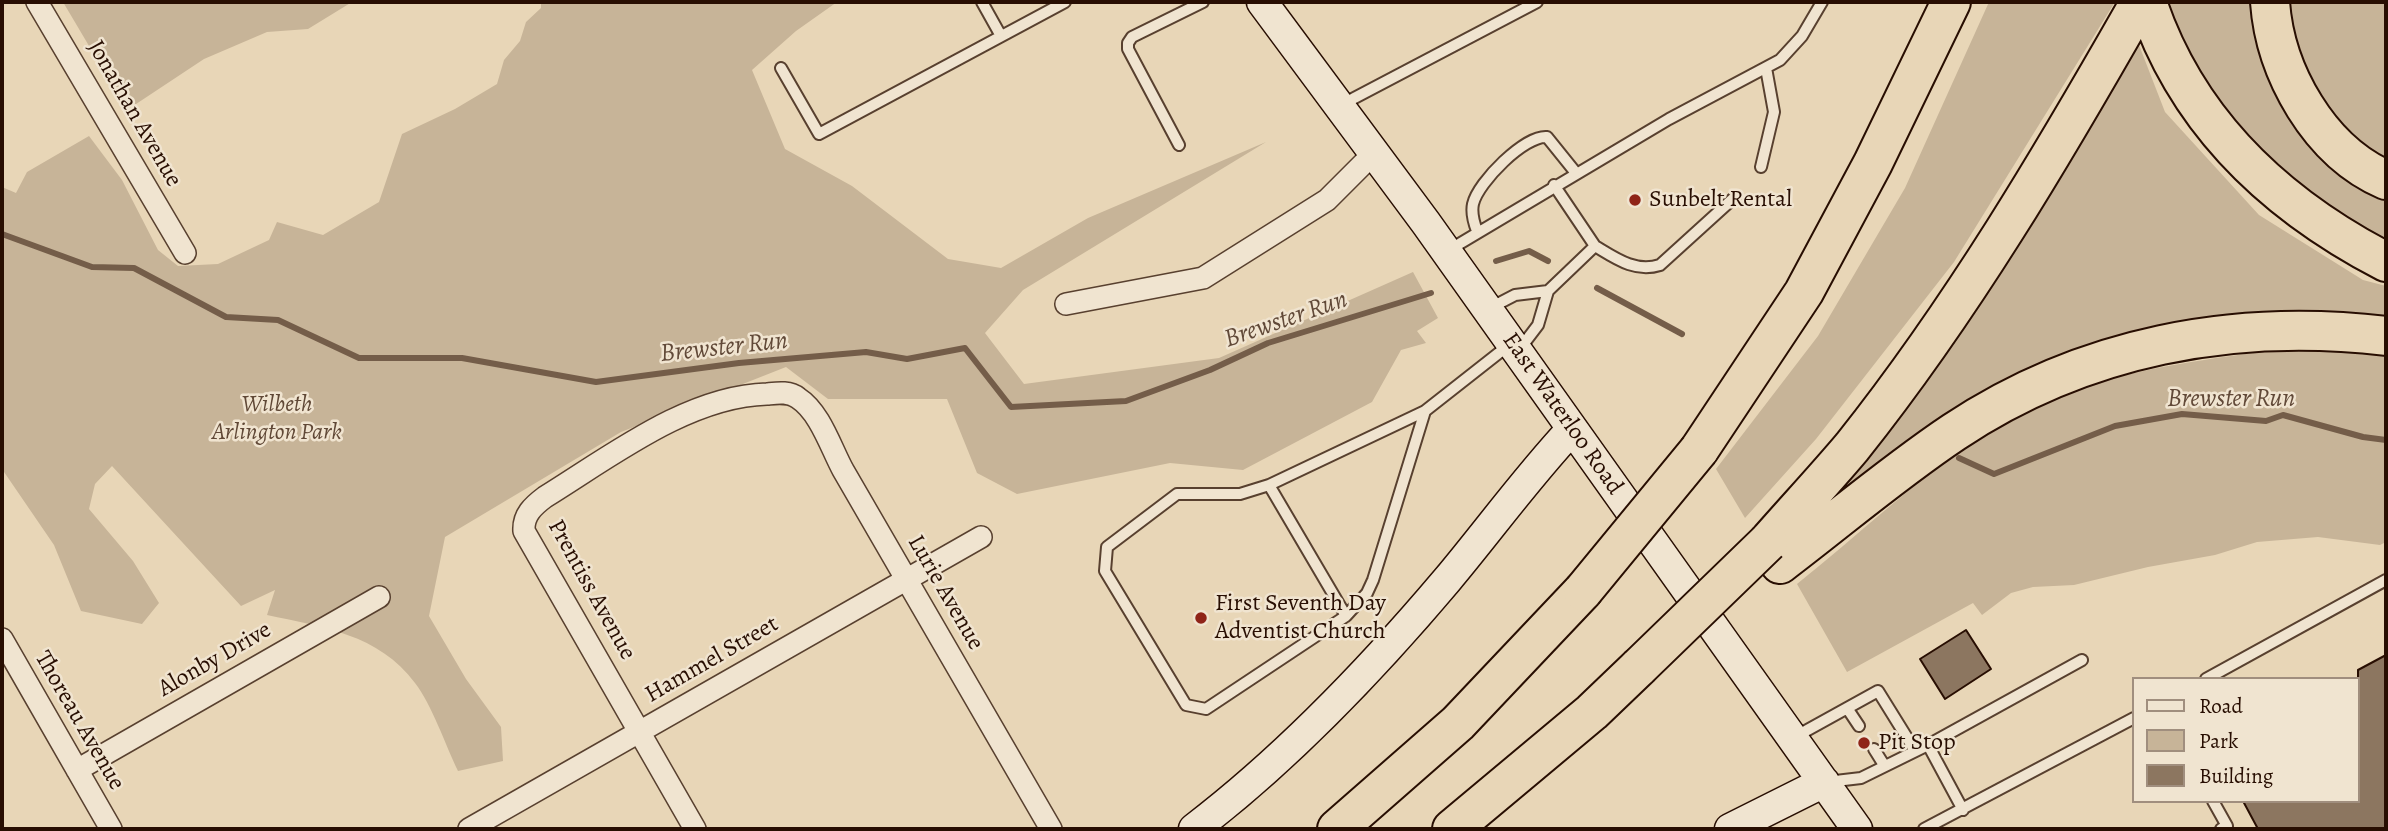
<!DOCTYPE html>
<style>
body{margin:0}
#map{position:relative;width:2388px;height:831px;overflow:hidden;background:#e8d6b7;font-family:Alegreya,serif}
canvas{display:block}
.frame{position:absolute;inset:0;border:4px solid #280e02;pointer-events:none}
.legend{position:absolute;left:2132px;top:677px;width:228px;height:126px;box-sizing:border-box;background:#f0e4d0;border:2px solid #a08e7e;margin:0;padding:9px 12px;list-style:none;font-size:21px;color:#280e02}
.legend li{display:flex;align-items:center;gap:14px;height:35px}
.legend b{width:35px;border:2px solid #a08e7e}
</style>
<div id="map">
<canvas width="2388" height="831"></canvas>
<div class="frame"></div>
<ul class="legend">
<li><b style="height:9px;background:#f0e4d0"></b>Road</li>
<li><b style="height:19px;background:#c7b498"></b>Park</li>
<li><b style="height:19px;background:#8c7660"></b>Building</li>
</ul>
</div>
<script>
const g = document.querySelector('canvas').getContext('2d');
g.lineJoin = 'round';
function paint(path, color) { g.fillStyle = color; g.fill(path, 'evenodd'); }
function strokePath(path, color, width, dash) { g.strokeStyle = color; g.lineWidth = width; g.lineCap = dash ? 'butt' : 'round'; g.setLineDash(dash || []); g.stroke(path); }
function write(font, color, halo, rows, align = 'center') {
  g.font = font + ' Alegreya,serif'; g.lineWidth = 5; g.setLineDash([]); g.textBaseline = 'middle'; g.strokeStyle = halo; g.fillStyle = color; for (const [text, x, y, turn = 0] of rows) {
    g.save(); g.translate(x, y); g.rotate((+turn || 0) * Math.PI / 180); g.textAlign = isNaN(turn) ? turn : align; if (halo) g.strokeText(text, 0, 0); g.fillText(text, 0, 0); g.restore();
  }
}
paint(new Path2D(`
 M63,2H352L308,29L267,32L204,59L127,110Z
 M541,2H837L796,31L752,70L785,149L852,186L948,259L1001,268L1088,218L1266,142L1023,290L985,333L1024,384L1219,358L1413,272L1438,318L1417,331L1426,343L1401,350L1372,402L1243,470L1170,463L1017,494L977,473L947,399H828L786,367L621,432L445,537L429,616L466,679L501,727L503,761L458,771C445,744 432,705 415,683C379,634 322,627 267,615L275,590L241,606L112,466L95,484L89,509L133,561L159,603L142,624L81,611L54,545L2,469V187L16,193L27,172L89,136L122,180L158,250L178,266L218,264L269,240L277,222L323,235L379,202L402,134L455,109L497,84L504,60L520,41L526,22L541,8Z
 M1989,2H2115L1954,262L1816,439L1745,518L1716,469L1818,336L1905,188Z
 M2170,2H2258L2283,86L2386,185V249L2279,182L2192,73L2167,9Z
 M2287,2H2386V159L2361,143L2308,86Z
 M2139,45L2165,112L2259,215L2363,280L2386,286V327L2146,335L1846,506L1837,480Z
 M2283,349H2386V542L2380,545L2318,537L2257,542L2215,555L2148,567L2074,585L2033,587L2011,593L1982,615L1973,603L1847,672L1797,584C1856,537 1913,483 1974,440C2064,376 2177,363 2283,349Z`), '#c7b498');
strokePath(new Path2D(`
 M2,234L92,267L134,268L226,317L278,320L359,358H462L596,382L739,363L866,352L907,359L965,348L1011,407L1126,401L1210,370L1268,343L1431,293
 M1496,261L1529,251L1548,261
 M1597,288L1682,334
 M1959,458L1994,474L2115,426L2182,414L2266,421L2283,415L2363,437L2386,440`), '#745d49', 6);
const building = new Path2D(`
 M1966,630L1991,669L1945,699L1920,659Z
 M2386,655V829H2258L2243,801H2358V670Z`);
paint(building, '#8c7660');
strokePath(building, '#280e02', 2);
const lane = new Path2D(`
 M982,2L1001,36
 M781,68L819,134L1065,2
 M1341,105L1537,2
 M1179,145L1128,49V43L1132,37L1203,2
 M1761,167L1774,112L1766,68
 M1477,231C1474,223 1471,213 1473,204C1478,182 1525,135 1547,137L1576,173
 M1595,246C1615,258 1635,273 1660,265L1736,196
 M1449,250L1669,119L1780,60L1802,36L1822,2
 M1548,291L1595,246L1554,185
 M1488,309L1515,295L1548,291L1538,325L1519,350
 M1425,411L1373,580L1367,593L1346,616L1269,485L1425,411L1509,345
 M1269,485L1240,494H1177L1107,547L1105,571L1186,705L1206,709L1346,616
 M2206,679L2386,580
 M1847,708L1859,726
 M1793,738L1878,691L1914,749
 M1928,745L2082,660
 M1874,749L1884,765
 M1827,782L1861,778L1928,745L1963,810
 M2213,801L2227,826L2221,829
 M1924,829L2134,718`);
const street = new Path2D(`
 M37,2L185,253
 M1066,304L1203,278L1327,200L1373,154
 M2,639L111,829
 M77,770L379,597
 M469,829L981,537
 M695,829L524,531C523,515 533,506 545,497C610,457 688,396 767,394C777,393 789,391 798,398C820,412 831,448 843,470L1051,829`);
const secondary = new Path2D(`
 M1262,2L1426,223L1857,829
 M1194,829C1287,758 1371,670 1447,580C1489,530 1527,477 1572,429
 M1730,829L1824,782`);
const highway = new Path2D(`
 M2147,2C2187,122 2276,205 2386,262
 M2270,2C2275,72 2319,151 2386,180
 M1699,450L1804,292L1873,163L1951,2
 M1768,542C1796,510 1825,479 1852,447C1962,309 2053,155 2140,2
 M1780,564C1838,520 1894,472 1954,432C2083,346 2234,318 2386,336
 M1337,829L1458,723L1583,591
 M1452,829L1592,712L1639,667`);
strokePath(lane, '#58402f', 14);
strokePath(street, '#58402f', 24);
strokePath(secondary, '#280e02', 33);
strokePath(highway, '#280e02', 42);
strokePath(lane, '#f0e4d0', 10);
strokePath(street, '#f0e4d0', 21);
strokePath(secondary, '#f0e4d0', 30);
strokePath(highway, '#e8d6b7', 38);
const highwayBridge = new Path2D(`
 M1583,591L1699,450
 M1639,667L1768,542`);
strokePath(highwayBridge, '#280e02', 42, []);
strokePath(highwayBridge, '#e8d6b7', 38);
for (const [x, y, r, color] of [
 [1635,200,7,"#8f2418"],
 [1201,618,7,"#8f2418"],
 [1864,743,7,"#8f2418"]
]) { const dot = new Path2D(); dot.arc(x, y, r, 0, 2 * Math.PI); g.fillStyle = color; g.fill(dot); strokePath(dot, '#f0e4d0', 2.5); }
write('24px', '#280e02', '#f0e4d0', [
 ["Jonathan Avenue",134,114,60],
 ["East Waterloo Road",1562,414,55],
 ["Prentiss Avenue",591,590,61],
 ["Lurie Avenue",945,593,60],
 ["Alonby Drive",215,660,-30],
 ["Hammel Street",712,660,-30],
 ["Thoreau Avenue",79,721,60]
]);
write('24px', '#280e02', '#f0e4d0', [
 ["Sunbelt Rental",1649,200],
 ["First Seventh Day",1215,604],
 ["Adventist Church",1215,632],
 ["Pit Stop",1878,743]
], 'left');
write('italic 24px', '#604836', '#f0e4d0', [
 ["Wilbeth",277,405],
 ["Arlington Park",277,433]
]);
write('italic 26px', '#614938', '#f0e4d0', [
 ["Brewster Run",1286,320,-19],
 ["Brewster Run",724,348,-6],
 ["Brewster Run",2231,400]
]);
</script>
